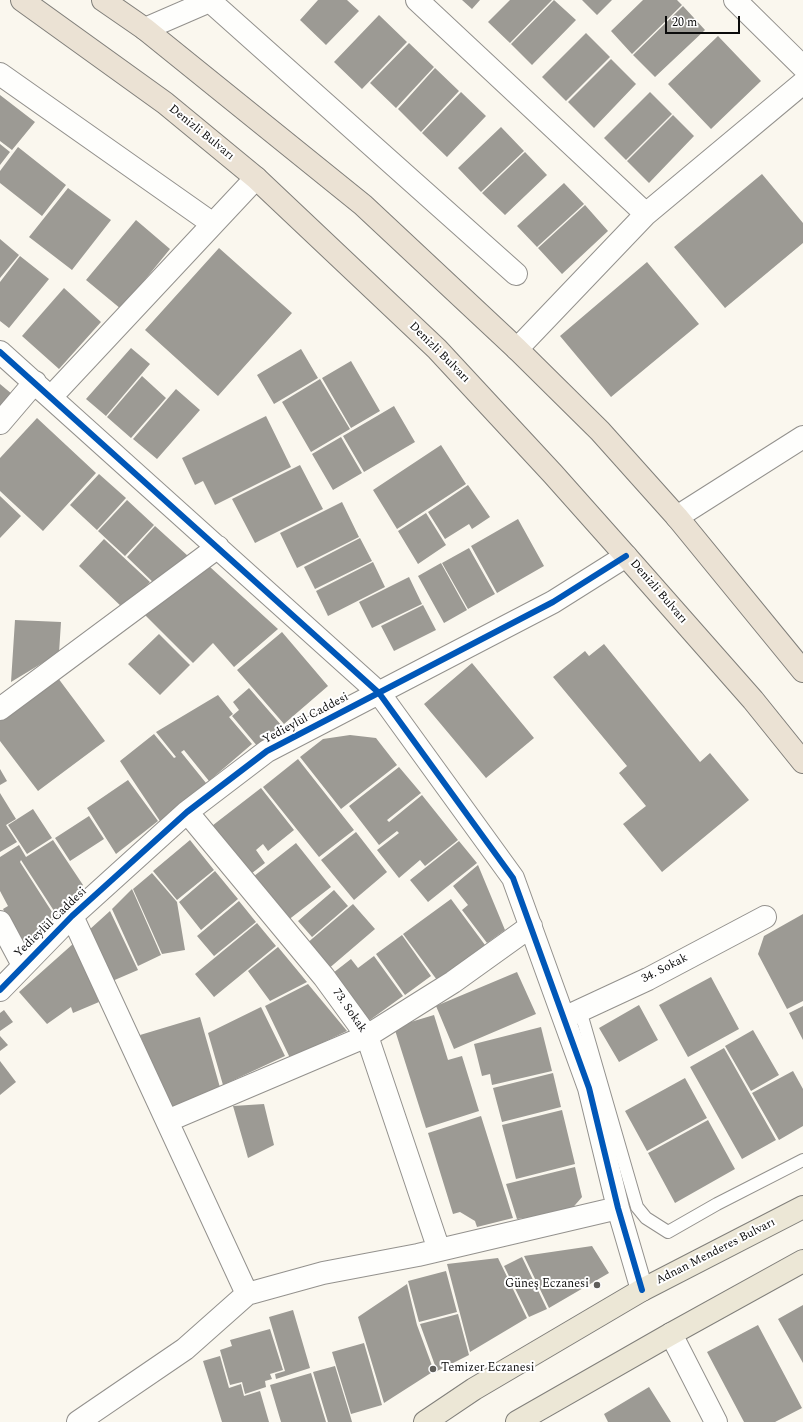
<!DOCTYPE html>
<meta charset="utf-8">
<style>
body{margin:0}
#map{position:relative;width:803px;height:1422px;overflow:hidden;background:#faf7ee;font-family:Spectral,serif}
canvas{display:block}
.scale{position:absolute;left:665px;top:16px;width:75px;height:18px;box-sizing:border-box;border:2px solid #0b0b0b;border-top:0;padding-left:5px;font-size:12px;line-height:14px;white-space:nowrap;color:#0b0b0b;-webkit-text-stroke:3px #fff;paint-order:stroke}
</style>
<div id="map">
<canvas width="803" height="1422"></canvas>
<div class="scale">20 m</div>
</div>
<script>
const g = document.querySelector('canvas').getContext('2d');
g.lineJoin = 'round';
function paint(path, color) { g.fillStyle = color; g.fill(path, 'evenodd'); }
function strokePath(path, color, width, dash) { g.strokeStyle = color; g.lineWidth = width; g.lineCap = dash ? 'butt' : 'round'; g.setLineDash(dash || []); g.stroke(path); }
function write(font, color, halo, rows, align = 'center') {
  g.font = font + ' Spectral,serif'; g.lineWidth = 4; g.setLineDash([]); g.textBaseline = 'middle'; g.strokeStyle = halo; g.fillStyle = color; for (const [text, x, y, turn = 0] of rows) {
    g.save(); g.translate(x, y); g.rotate((+turn || 0) * Math.PI / 180); g.textAlign = isNaN(turn) ? turn : align; if (halo) g.strokeText(text, 0, 0); g.fillText(text, 0, 0); g.restore();
  }
}
paint(new Path2D(`
 M318,0H347L359,11L326,45L300,20Z
 M462,0H480L472,9Z
 M510,0H552L510,43L488,22Z
 M554,0L576,20L532,65L511,44Z
 M582,0H612L597,15Z
 M643,0H677L682,5L632,54L611,31Z
 M683,6L705,30L655,77L633,55Z
 M379,15L407,42L362,89L334,62Z
 M586,33L610,57L566,101L542,77Z
 M718,36L761,81L711,129L668,84Z
 M409,43L434,67L396,108L370,83Z
 M611,59L636,84L594,128L568,102Z
 M435,68L459,91L421,132L398,109Z
 M461,92L486,116L447,157L422,133Z
 M650,92L672,114L626,160L604,138Z
 M0,95L35,122L12,150L0,141Z
 M673,115L694,136L649,183L627,161Z
 M501,127L524,151L481,192L458,168Z
 M0,144L10,152L0,165Z
 M18,147L66,185L42,216L0,183V171Z
 M525,152L547,175L505,215L482,193Z
 M762,174L803,223V243L725,308L674,247Z
 M564,183L584,204L537,247L517,226Z
 M68,188L111,220L72,270L29,237Z
 M585,205L608,231L562,274L538,248Z
 M136,220L170,249L121,309L86,280Z
 M0,239L19,255L0,278Z
 M219,248L292,313L218,396L145,330Z
 M20,256L49,279L9,328L0,321V282Z
 M647,262L699,324L611,397L560,336Z
 M64,288L101,322L59,369L22,336Z
 M131,348L150,364L106,416L86,399Z
 M301,349L318,378L274,404L257,375Z
 M351,361L380,411L351,428L322,378Z
 M142,376L166,398L131,438L107,417Z
 M320,379L350,429L311,452L282,402Z
 M0,384L12,394L0,408Z
 M176,389L200,410L157,459L133,439Z
 M394,406L415,442L364,472L343,436Z
 M266,416L291,467L215,505L203,481L195,485L182,458Z
 M37,418L96,473L43,531L0,491V458Z
 M341,437L362,473L333,490L312,454Z
 M441,445L466,484L397,529L373,490Z
 M300,465L323,509L255,543L232,499Z
 M99,474L126,498L97,530L70,505Z
 M468,485L490,517L472,529L469,524L445,539L428,512Z
 M0,496L21,516L0,538Z
 M127,500L154,525L125,556L98,531Z
 M342,502L359,537L297,568L280,533Z
 M426,513L446,545L418,564L398,531Z
 M518,519L544,566L497,593L471,546Z
 M155,526L188,556L159,588L127,557Z
 M360,538L372,561L315,589L304,567Z
 M104,539L150,582L124,609L79,566Z
 M469,548L495,594L468,609L442,563Z
 M373,562L385,587L328,616L316,591Z
 M441,563L467,610L444,623L418,576Z
 M210,567L278,629L234,667L213,643L193,663L144,614Z
 M409,577L422,604L372,628L359,602Z
 M423,605L436,630L394,651L381,626Z
 M15,620L61,622L59,653L11,682Z
 M282,632L328,686L284,724L237,670Z
 M159,634L190,665L160,695L128,664Z
 M604,644L700,762L710,753L749,800L662,872L623,824L646,806L619,773L627,766L553,677L585,651L589,656Z
 M472,663L534,738L486,778L424,704Z
 M58,678L105,741L38,791L0,741V721Z
 M249,688L282,726L258,747L232,716L239,710L233,702Z
 M218,695L233,714L229,717L252,744L209,781L184,750L181,752L206,783L160,821L120,761L154,734L174,758L176,757L156,732Z
 M350,735L376,738L397,765L341,809L300,757L323,739Z
 M298,759L354,830L319,857L263,787Z
 M399,767L421,793L387,820L389,822L422,795L458,840L425,866L420,860L399,878L377,850L399,833L397,831L379,845L349,806Z
 M0,769L7,781L0,785Z
 M128,780L158,821L116,854L87,808Z
 M261,788L294,830L268,851L263,844L256,850L265,863L247,877L208,829Z
 M0,793L16,819L6,825L17,842L0,852Z
 M33,809L52,838L27,854L8,825Z
 M89,816L104,839L70,861L55,838Z
 M356,832L387,872L354,900L321,860Z
 M53,840L83,885L56,914L21,860L20,862L54,915L23,946L3,909L8,906L0,891V857L19,845L26,857Z
 M190,840L214,870L177,900L153,871Z
 M459,841L477,863L428,902L410,880Z
 M296,843L331,887L283,924L249,880Z
 M478,865L505,930L487,943L462,910L468,905L453,886Z
 M215,871L238,899L201,930L179,902Z
 M152,873L177,902L185,950L162,954L133,889Z
 M132,889L161,955L138,966L112,909Z
 M334,890L348,906L312,937L298,921Z
 M451,899L485,945L437,980L403,934Z
 M239,901L256,922L214,956L197,936Z
 M353,904L375,929L327,970L306,944Z
 M110,911L138,970L110,982L89,930Z
 M803,914V1001L787,1009L758,954L764,936Z
 M257,923L276,946L214,997L195,974Z
 M402,935L431,976L405,995L376,954Z
 M74,943L99,1002L73,1013L71,1007L47,1024L19,992Z
 M278,947L307,982L270,1001L248,971Z
 M374,956L403,996L363,1025L333,973L351,959L358,968Z
 M517,972L536,1014L454,1049L436,1006Z
 M711,977L739,1029L688,1057L659,1005Z
 M308,984L347,1031L290,1058L265,1006Z
 M639,1005L658,1040L619,1062L599,1028Z
 M803,1006V1040L789,1013Z
 M261,1007L285,1056L223,1085L208,1033Z
 M4,1010L13,1022L0,1031V1013Z
 M434,1015L448,1060L462,1056L479,1111L426,1128L394,1027Z
 M200,1017L221,1091L171,1108L140,1035Z
 M541,1027L552,1071L492,1085L490,1074L482,1076L474,1044Z
 M753,1030L779,1075L751,1091L725,1046Z
 M0,1036L8,1045L0,1051Z
 M724,1048L776,1140L742,1159L690,1067Z
 M0,1061L16,1082L0,1095Z
 M793,1071L803,1089V1126L779,1140L752,1093Z
 M553,1073L561,1107L502,1122L493,1088Z
 M685,1078L707,1118L647,1151L625,1111Z
 M264,1104L274,1145L248,1158L233,1106Z
 M562,1110L575,1164L516,1179L502,1125Z
 M481,1116L513,1218L477,1227L475,1221L460,1212L453,1214L428,1133Z
 M708,1120L735,1169L675,1203L648,1153Z
 M575,1167L582,1197L569,1212L517,1219L506,1184Z
 M592,1246L609,1273L549,1308L524,1256Z
 M522,1257L547,1309L529,1317L504,1266Z
 M498,1258L527,1318L470,1352L447,1264Z
 M446,1271L457,1312L419,1322L408,1281Z
 M407,1284L417,1325L434,1371L384,1403L358,1317Z
 M803,1305V1363L778,1319Z
 M293,1310L310,1368L276,1379L275,1374L285,1371L269,1317Z
 M458,1314L469,1355L437,1371L420,1324Z
 M758,1325L802,1408L775,1422H744L707,1352Z
 M270,1329L283,1370L270,1374L272,1379L265,1381L266,1387L245,1394L242,1382L230,1385L220,1350L232,1346L230,1340Z
 M364,1343L382,1405L351,1414L332,1352Z
 M220,1356L229,1388L241,1384L244,1396L260,1391L269,1422H222L203,1361Z
 M335,1366L350,1415L352,1422H328L313,1372Z
 M311,1373L326,1422H281L270,1385Z
 M649,1387L671,1422H608L604,1414Z`), '#9c9a94');
const service = new Path2D(`
 M580,1010L637,1207L646,1218L668,1232L717,1204L803,1160`);
const minor = new Path2D(`
 M417,0L646,214
 M735,0L803,67
 M210,1L516,274
 M145,29L212,0
 M0,74L213,224
 M517,349L646,214L803,83
 M0,352L379,693L513,878L589,1088L618,1208L642,1290
 M51,397L256,178
 M0,423L35,382
 M677,517L803,437
 M0,709L218,547
 M187,812L324,977L367,1036L439,1250
 M72,916L247,1294
 M0,922L23,965
 M0,990L72,916L187,812L267,751L553,602L626,556
 M564,1018L648,979L765,917
 M167,1121L367,1036L453,982L531,926
 M78,1422L185,1349L247,1294L323,1273L418,1255L618,1208`);
const tertiary = new Path2D(`
 M671,1334L716,1422`);
const primary = new Path2D(`
 M425,1422L474,1389L642,1290L803,1207
 M517,1422L671,1334L803,1261`);
const trunk = new Path2D(`
 M22,0L165,103L256,178L437,349L553,474L626,556L753,700L803,762
 M103,0L145,29L363,205L517,349L600,431L677,517L803,671`);
strokePath(service, '#93918d', 14);
strokePath(minor, '#93918d', 24);
strokePath(tertiary, '#93918d', 24);
strokePath(primary, '#807f7a', 24);
strokePath(trunk, '#807f7a', 24);
strokePath(service, '#fefefc', 12);
strokePath(minor, '#fefefc', 22);
strokePath(tertiary, '#fefefc', 22);
strokePath(primary, '#ece7d6', 22);
strokePath(trunk, '#ebe2d4', 22);
strokePath(new Path2D(`
 M0,352L379,693L513,878L589,1088L618,1208L642,1290
 M0,990L72,916L187,812L267,751L553,602L626,556`), '#0057b8', 6);
for (const [x, y, r, color] of [
 [597,1285,4,"#5f5e5a"],
 [433,1369,4,"#5f5e5a"]
]) { const dot = new Path2D(); dot.arc(x, y, r, 0, 2 * Math.PI); g.fillStyle = color; g.fill(dot); strokePath(dot, '#fff', 1.5); }
write('12px', '#0b0b0b', '#fff', [
 ["Denizli Bulvarı",201,133,39],
 ["Denizli Bulvarı",439,353,45],
 ["Denizli Bulvarı",658,592,49],
 ["Yedieylül Caddesi",306,719,-28],
 ["Yedieylül Caddesi",51,923,-44],
 ["34. Sokak",665,969,-27],
 ["73. Sokak",349,1011,55],
 ["Adnan Menderes Bulvarı",716,1252,-27]
]);
write('12px', '#0b0b0b', '#fff', [
 ["Güneş Eczanesi",589,1285],
 ["Temizer Eczanesi",441,1369,"left"]
], 'right');
</script>
